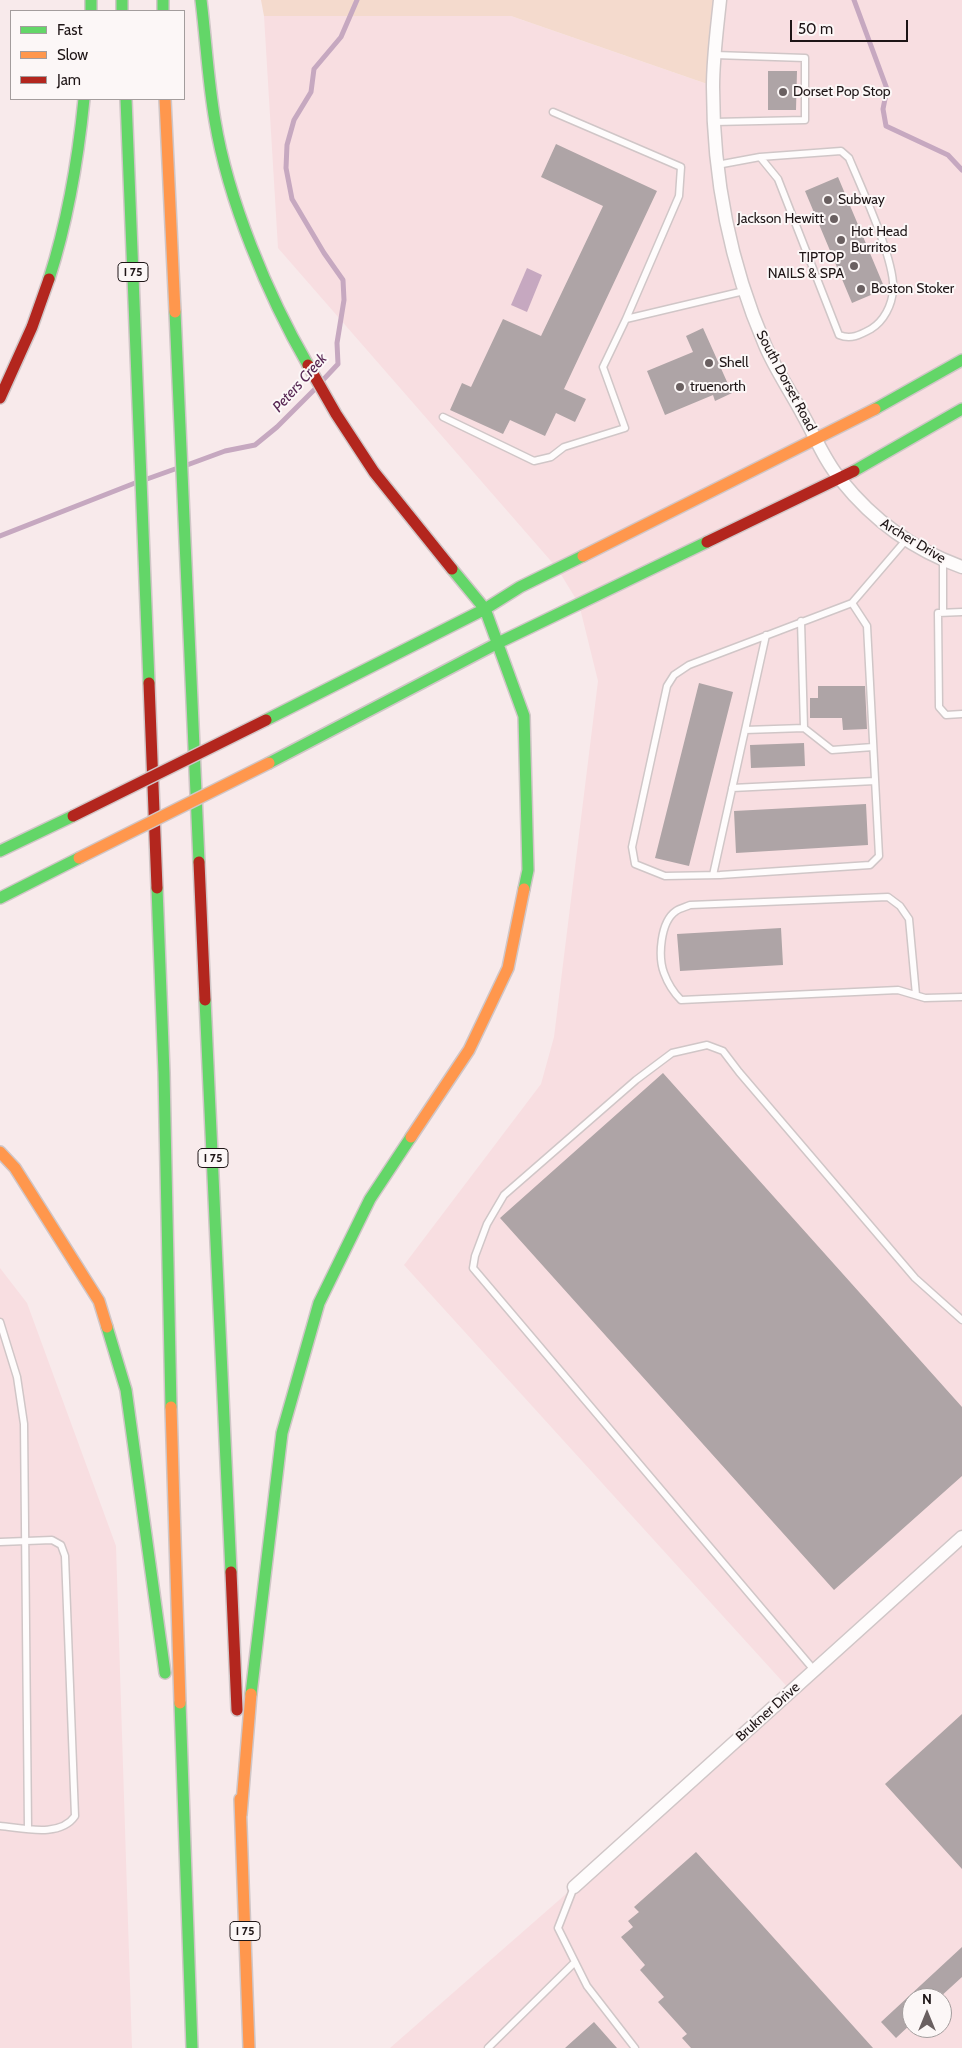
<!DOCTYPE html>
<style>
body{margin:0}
#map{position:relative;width:962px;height:2048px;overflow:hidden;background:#f8eaeb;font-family:Cabin,sans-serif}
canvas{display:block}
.legend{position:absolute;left:10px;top:10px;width:175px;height:90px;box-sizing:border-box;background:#fcf7f7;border:1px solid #a39d9d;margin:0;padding:6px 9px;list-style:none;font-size:15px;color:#1e1516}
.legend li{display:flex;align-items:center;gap:10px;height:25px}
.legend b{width:25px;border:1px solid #a39d9d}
.north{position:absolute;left:902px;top:1988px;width:50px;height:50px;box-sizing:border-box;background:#fcf7f7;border:1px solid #a39d9d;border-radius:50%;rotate:0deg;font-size:14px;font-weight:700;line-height:20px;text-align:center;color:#1e1516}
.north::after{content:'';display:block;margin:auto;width:18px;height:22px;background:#6a6061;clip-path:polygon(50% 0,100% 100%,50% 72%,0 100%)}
.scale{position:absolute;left:790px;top:20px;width:118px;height:22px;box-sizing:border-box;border:2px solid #1e1516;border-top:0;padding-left:6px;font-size:15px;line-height:18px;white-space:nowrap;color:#1e1516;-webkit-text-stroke:4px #fcf7f7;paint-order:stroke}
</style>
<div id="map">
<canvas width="962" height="2048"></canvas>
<ul class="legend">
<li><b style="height:6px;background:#63d668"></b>Fast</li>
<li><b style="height:6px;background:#ff974d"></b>Slow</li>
<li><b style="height:6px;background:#b3261e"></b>Jam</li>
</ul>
<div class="north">N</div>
<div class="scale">50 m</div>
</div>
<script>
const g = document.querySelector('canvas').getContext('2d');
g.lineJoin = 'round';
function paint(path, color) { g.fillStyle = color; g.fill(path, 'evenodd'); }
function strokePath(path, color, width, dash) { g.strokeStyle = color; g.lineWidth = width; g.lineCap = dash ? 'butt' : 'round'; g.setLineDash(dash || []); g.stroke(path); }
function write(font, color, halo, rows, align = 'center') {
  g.font = font + ' Cabin,sans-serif'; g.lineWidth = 4; g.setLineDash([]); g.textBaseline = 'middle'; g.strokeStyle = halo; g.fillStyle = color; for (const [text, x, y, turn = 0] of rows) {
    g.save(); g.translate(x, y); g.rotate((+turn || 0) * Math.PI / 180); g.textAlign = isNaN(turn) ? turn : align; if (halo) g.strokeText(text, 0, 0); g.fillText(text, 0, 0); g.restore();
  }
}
paint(new Path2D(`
 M720,0H962V2048H390L574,1887L791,1691L404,1265L541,1084L554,1037L598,681L579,604L557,568L278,248L264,16H511L713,86ZM912,1998H942V2028H912Z
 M0,1268L27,1303L116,1546L132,2048H0Z`), '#f8dee1');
paint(new Path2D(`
 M261,0H720L713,86L511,16H264Z`), '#f4dacd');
paint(new Path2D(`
 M527,268L542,275L527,312L511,305Z`), '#c6a8c0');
strokePath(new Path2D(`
 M854,0L887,89L883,109L886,126L948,155L962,170
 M323,380L338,364L337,343L344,300L343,280L324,253L292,199L286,168L287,145L294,120L311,92L314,69L341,37L357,0
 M187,465L225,451L255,445L277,427L314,390
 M147,479L175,469
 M0,536L135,483`), '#c6a8c0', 5);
paint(new Path2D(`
 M768,71H797L796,110H768Z
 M556,144L657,191L564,389L586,399L575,422L556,413L545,436L510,420L503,434L450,410L462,383L471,387L503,319L541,336L603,206L541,177Z
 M838,177L885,289L852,303L805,191Z
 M703,328L732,393L715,401L713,395L665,415L647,371L693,352L686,336Z
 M699,683L733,692L689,866L655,858Z
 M818,686H865L867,729L843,730L842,718H810V698H818Z
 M804,743L805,766L751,768L750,745Z
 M866,804L868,845L736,853L734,811Z
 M781,928L783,965L680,971L677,934Z
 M663,1073L962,1407V1476L834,1590L500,1218Z
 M962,1714V1869L885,1784Z
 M696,1852L745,1906L873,2048H691L682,2038L687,2034L658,2002L664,1997L640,1970L645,1965L621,1937L633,1927L628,1921L639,1912L634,1907Z
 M962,1947V1977L939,1998H912V2023L896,2038L881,2022Z
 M594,2022L617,2048H565Z`), '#aea4a6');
const lane = new Path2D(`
 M553,112L681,167L679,196L626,319L744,291
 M714,122L805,120V58L715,55
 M717,165L760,157L778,179L839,335C851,340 860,335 871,329C884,321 892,305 893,290C896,262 861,187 849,158L841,151L760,157
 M443,417L534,461L551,457L564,447L625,428L603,367L626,319
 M943,561V612
 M852,603L867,626L879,856L870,865L720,875L665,876L635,864L632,847L667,686L674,675L689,665L852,603L906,540
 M962,612L938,613L939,707L946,715L962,714
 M801,621L804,728
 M745,730L804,728L832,750L873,747
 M732,788L875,781
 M713,875L766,635
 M916,995L909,919L900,906L888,897L690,905C686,907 680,908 676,911C660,922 658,957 664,973C668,984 673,992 681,1000L898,990L925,998L962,997
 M0,1322L17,1377L24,1424L28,1828
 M0,1542L52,1540L61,1545L65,1556L75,1816C60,1838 23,1828 0,1826
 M814,1670L473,1268L475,1256L487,1224L504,1195L636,1080L672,1053L707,1045L723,1051L739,1072L915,1278L962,1320
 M574,1887L558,1928L587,1986L635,2048
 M488,2048L575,1962`);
const street = new Path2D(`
 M720,0C717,29 713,58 713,87C713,175 730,264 765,345C775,369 791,392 803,415C815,436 825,462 841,480C873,520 914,550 962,567
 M574,1887L962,1537`);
const fast = new Path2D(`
 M91,0V11
 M122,0V11
 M163,0V11
 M201,0C206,40 208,81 215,121C228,200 268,296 308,365
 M126,99L149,683
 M49,279C68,220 78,160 84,99
 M175,312L199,862
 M875,409L962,360
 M854,471L962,409
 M452,569L485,609L524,716L528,870L524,889
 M266,720L485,609L520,587L583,556
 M269,763L498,643L707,542
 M0,851L73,816
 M157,888L164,1073L171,1407
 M0,898L79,858
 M205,1000L231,1572
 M107,1327L126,1390L165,1673
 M251,1694L282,1433L319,1303L370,1199L411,1137
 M180,1703L192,2048`);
const slow = new Path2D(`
 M165,99L175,312
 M583,556L875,409
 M411,1137L469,1050L508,968L524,889
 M0,1152L15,1168L99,1301L107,1327
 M171,1407L180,1703
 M240,1799L249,2048
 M241,1815L251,1694`);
const jam = new Path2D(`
 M308,365L336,414L374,472L452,569
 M0,398L32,327L49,279
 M707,542L854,471
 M149,683L157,888
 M199,862L205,1000
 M231,1572L237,1710`);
strokePath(lane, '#d0c6c7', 9);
strokePath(street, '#d0c6c7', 15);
strokePath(fast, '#d0c6c7', 14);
strokePath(slow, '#d0c6c7', 14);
strokePath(jam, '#d0c6c7', 14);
strokePath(lane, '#fefcfc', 6);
strokePath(street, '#fefcfc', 12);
strokePath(fast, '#63d668', 11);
strokePath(slow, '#ff974d', 11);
strokePath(jam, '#b3261e', 11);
const slowBridge = new Path2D(`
 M79,858L269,763`);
const jamBridge = new Path2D(`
 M73,816L266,720`);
strokePath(slowBridge, '#d0c6c7', 14, []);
strokePath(jamBridge, '#d0c6c7', 14, []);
strokePath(slowBridge, '#ff974d', 11);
strokePath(jamBridge, '#b3261e', 11);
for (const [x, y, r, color] of [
 [783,92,5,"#6a6061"],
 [828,200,5,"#6a6061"],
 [834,219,5,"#6a6061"],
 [841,240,5,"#6a6061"],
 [854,266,5,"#6a6061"],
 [861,289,5,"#6a6061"],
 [709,363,5,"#6a6061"],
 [680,387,5,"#6a6061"]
]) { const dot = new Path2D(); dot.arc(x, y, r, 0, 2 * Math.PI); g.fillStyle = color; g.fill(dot); strokePath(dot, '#fcf7f7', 2); }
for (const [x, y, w] of [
 [133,272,30],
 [213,1158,30],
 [245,1931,30]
]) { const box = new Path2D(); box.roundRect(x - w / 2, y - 9.5, w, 19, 4); g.fillStyle = '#fcf7f7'; g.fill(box); strokePath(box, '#1e1516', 1); }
write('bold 12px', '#1e1516', null, [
 ["I 75",133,272],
 ["I 75",213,1158],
 ["I 75",245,1931]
]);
write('14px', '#1e1516', '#fcf7f7', [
 ["Dorset Pop Stop",793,92],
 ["Subway",838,200],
 ["Jackson Hewitt",824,219,"right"],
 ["Hot Head",851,232],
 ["Burritos",851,248],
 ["TIPTOP",844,258,"right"],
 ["NAILS & SPA",844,274,"right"],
 ["Boston Stoker",871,289],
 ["Shell",719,363],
 ["truenorth",690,387]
], 'left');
write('14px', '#1e1516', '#fcf7f7', [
 ["South Dorset Road",786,381,62],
 ["Archer Drive",913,541,31],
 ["Brukner Drive",768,1712,-42]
]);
write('italic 15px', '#582854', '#fcf7f7', [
 ["Peters Creek",300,383,-48]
]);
</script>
